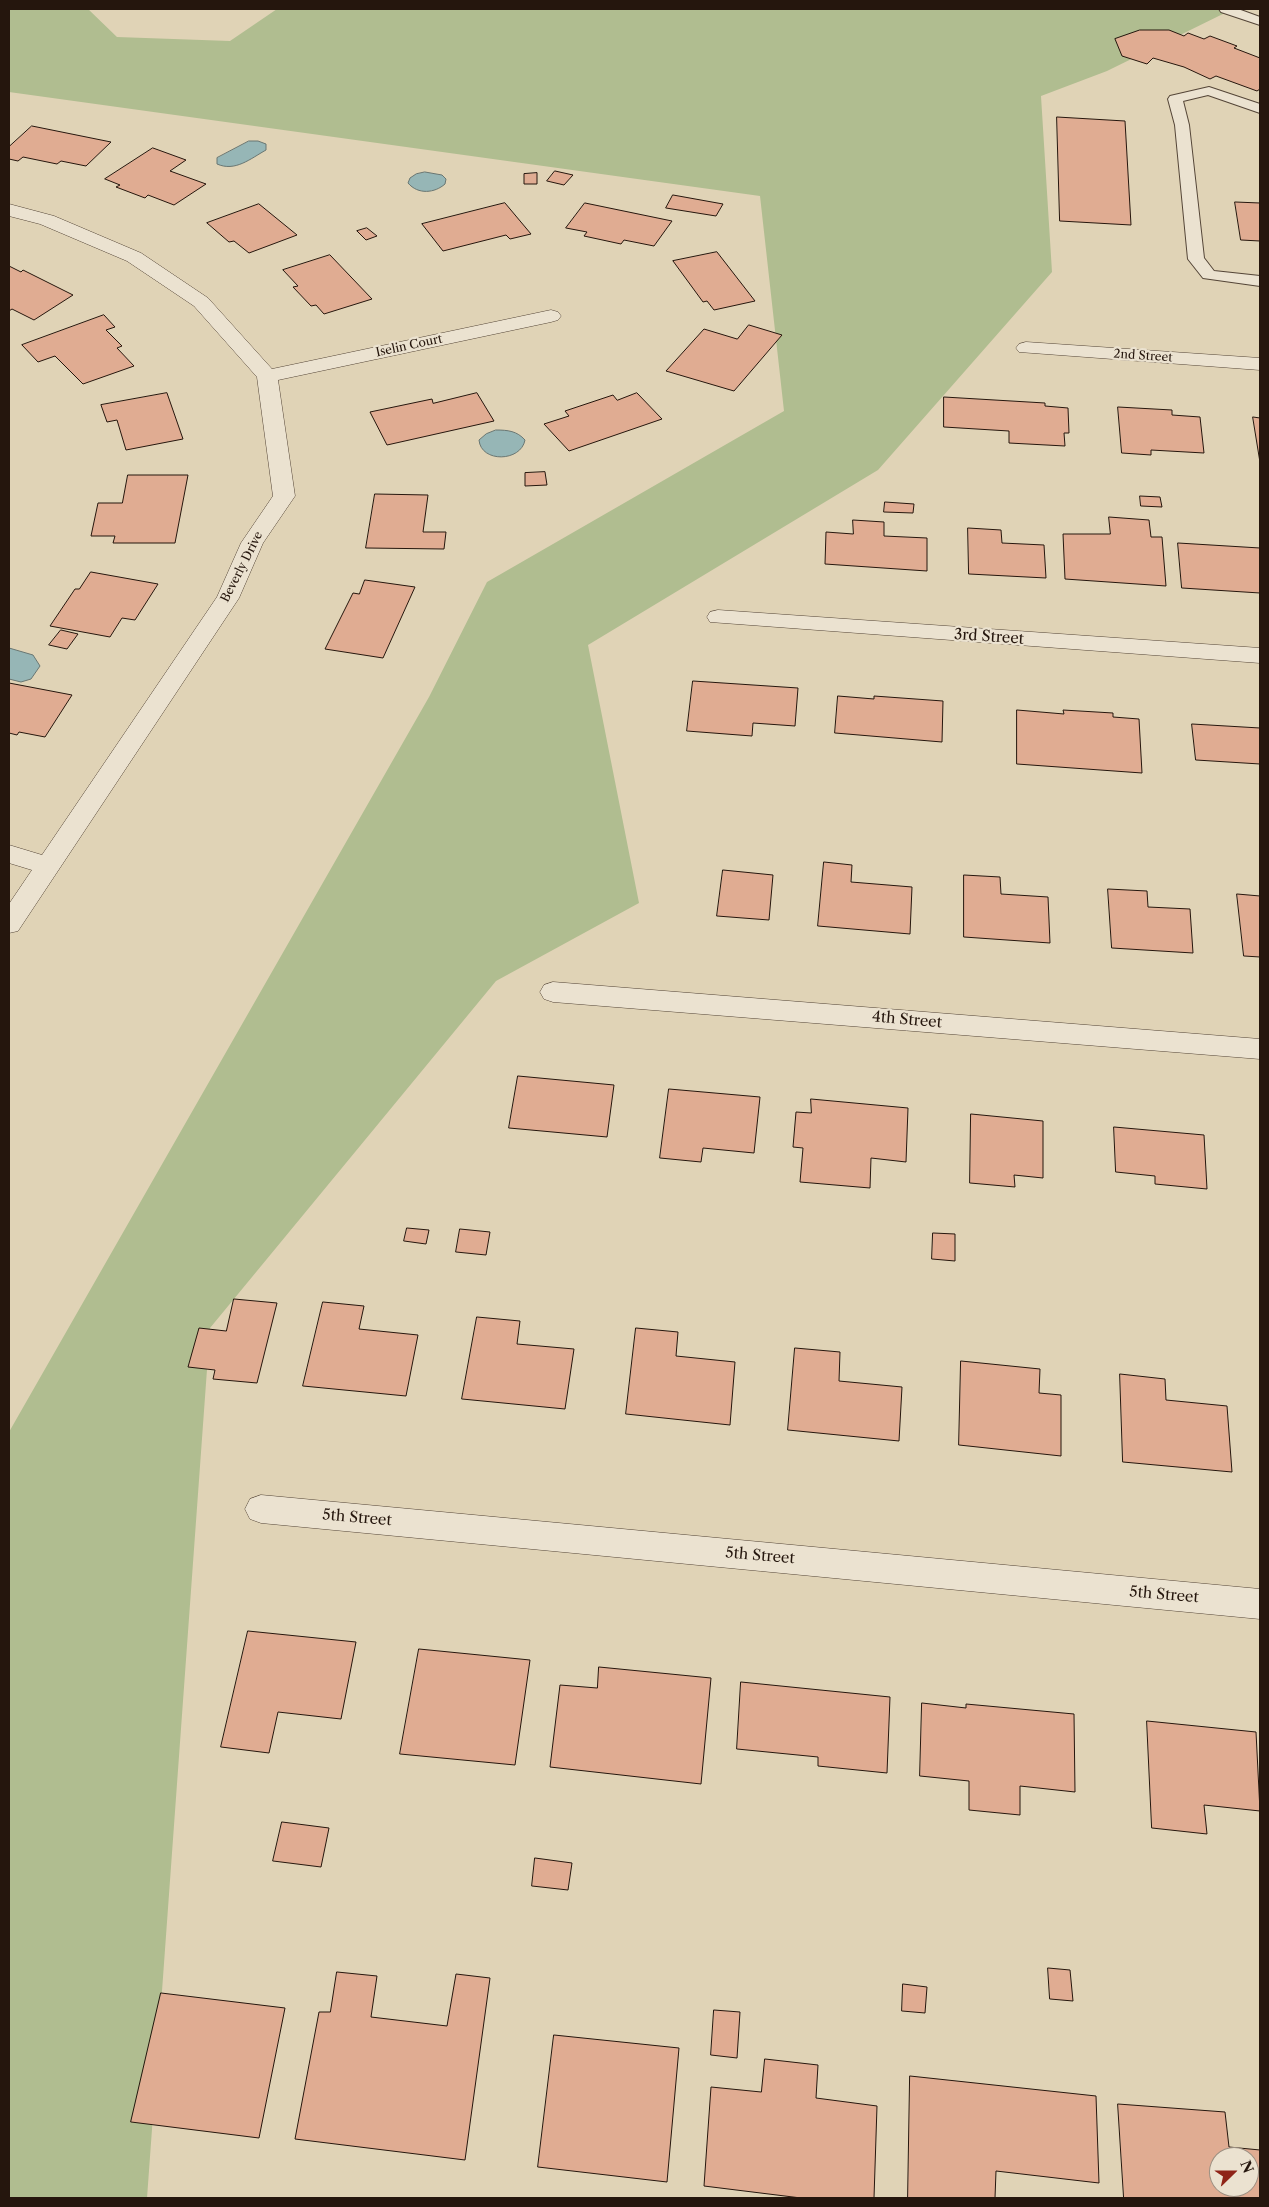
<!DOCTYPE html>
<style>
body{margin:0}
#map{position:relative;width:1269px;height:2207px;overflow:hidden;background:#e0d3b6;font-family:"Libre Caslon Text",serif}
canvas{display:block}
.frame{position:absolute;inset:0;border:10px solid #25160d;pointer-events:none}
.north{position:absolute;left:1209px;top:2147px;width:50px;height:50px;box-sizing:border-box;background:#ebe2d0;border:1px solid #9c9082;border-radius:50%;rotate:68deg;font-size:14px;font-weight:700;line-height:20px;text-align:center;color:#25160d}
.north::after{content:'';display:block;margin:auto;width:18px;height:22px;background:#8f2418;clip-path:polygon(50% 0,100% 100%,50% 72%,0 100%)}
</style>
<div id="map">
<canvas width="1269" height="2207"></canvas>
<div class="frame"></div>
<div class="north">N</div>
</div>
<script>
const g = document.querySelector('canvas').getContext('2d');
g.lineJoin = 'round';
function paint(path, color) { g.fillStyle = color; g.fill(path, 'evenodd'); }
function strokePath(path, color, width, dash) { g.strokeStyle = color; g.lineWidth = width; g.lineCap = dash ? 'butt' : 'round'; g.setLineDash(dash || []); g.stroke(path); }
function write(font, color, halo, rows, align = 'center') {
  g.font = font + ' "Libre Caslon Text",serif'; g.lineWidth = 4.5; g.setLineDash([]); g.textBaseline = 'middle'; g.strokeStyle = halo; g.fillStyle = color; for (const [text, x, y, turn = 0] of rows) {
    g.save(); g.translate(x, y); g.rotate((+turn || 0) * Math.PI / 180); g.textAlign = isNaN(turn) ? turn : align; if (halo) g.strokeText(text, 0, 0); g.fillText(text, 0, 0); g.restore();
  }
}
paint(new Path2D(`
 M9,9H88L117,37L230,41L277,9H1233L1107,71L1041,96L1052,272L878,470L588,645L639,903L496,981L210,1328L147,2198H9V1432L429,697L487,582L784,411L760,196L9,92Z`), '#b0bd90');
const water = new Path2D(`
 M249,141H258L266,144V150C250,159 235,172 217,164V158Z
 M425,172L442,175L446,179L445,184C435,193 418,195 408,183L410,178L416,174Z
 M496,430C508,430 517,431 525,440C521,462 481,463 479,440L486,434Z
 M9,648L33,655L40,666L31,679L21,682L9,679Z`);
paint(water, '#96b6b6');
strokePath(water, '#697672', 1);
const building = new Path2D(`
 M1140,30H1169L1184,36L1188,33L1204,39L1210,36L1237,46L1234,48L1260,58V89L1257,91L1216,76L1210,79L1184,67L1153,58L1147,64L1122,56L1115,39Z
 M1057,117L1125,121L1131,225L1060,221Z
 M32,126L111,142L86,166L61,161L57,164L23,157L18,161L9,159V147Z
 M153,148L186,160L170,171L206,184L174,205L148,195L145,198L116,187L120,185L105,179Z
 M555,171L573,175L564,185L547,181Z
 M537,173V184H524V174Z
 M673,195L723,204L716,216L666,208Z
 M1235,202L1260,203V241L1241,240Z
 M505,203L531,234L510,239L506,235L443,251L422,224Z
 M585,203L672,221L654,246L624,240L621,244L584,236L587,232L566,228Z
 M259,204L297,235L249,253L234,241L229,242L207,223Z
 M367,228L377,236L366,240L357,231Z
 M717,252L755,301L714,310L707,301L703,302L673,261Z
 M330,255L372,299L324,314L316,305L311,306L293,287L298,286L283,270Z
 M9,266L21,272L23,270L73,295L34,320L12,309L9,311Z
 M104,315L115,327L106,330L122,346L117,348L134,366L83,384L55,356L38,362L22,345Z
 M749,325L782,335L734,391L666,371L704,329L737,339Z
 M167,393L183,439L126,450L117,420L107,422L101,405Z
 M477,393L494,421L387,445L370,412L432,399L433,403Z
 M637,393L662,419L569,451L544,424L569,416L565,411L613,395L617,400Z
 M944,397L1045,403V406L1068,408L1069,433H1064L1065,446L1009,443V431L944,427Z
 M1118,407L1172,410V415L1200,417L1204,453L1151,450V455L1122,453Z
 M1253,417L1260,418V462Z
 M545,472L547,485L525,486V473Z
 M128,475H188L175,543H113L115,536H91L98,503H122Z
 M375,494L428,495L423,532H446L444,549L366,548Z
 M1140,496L1160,497L1162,507L1141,506Z
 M885,502L914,504L913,513L884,512Z
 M1109,517L1149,520L1151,537H1162L1166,586L1065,579L1063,534H1110Z
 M853,520L884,522V536L927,538V571L825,564L826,532L853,534Z
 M968,528L1001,530L1002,543L1044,545L1046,578L969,574Z
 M1178,543L1260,548V593L1182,588Z
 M91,572L158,584L135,620L122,618L110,637L50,626L75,589H79Z
 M365,580L415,587L383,658L325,649L353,593L359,594Z
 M61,630L78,634L67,649L49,645Z
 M693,681L798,688L795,726L753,723L752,736L687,731Z
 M9,683L72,695L45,737L19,732L17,735L9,733Z
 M838,696L874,699V696L943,701L942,742L835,733Z
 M1017,710L1064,714L1063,710L1113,713V717L1139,719L1142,773L1017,764Z
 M1192,724L1260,728V764L1196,760Z
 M824,862L852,865L851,882L912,887L910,934L818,926Z
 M723,870L773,875L769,920L717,916Z
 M964,875L1000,877L1001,894L1048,897L1050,943L964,937Z
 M1108,889L1147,891L1148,907L1190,909L1193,953L1112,948Z
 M1237,894L1260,896V957L1244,956Z
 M518,1076L614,1085L607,1137L509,1128Z
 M669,1089L760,1097L754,1153L703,1148L701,1162L660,1158Z
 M811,1099L908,1108L906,1162L871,1158L870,1188L800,1182L803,1148L793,1147L796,1112L811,1113Z
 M971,1114L1043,1121V1178L1014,1175L1015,1187L970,1183Z
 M1114,1127L1204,1135L1207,1189L1155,1184V1176L1116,1172Z
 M407,1228L429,1230L426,1244L404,1241Z
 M460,1229L490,1232L486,1255L456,1252Z
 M933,1233L955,1234V1261L932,1259Z
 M234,1299L277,1303L257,1383L213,1379L215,1370L188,1367L199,1328L226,1331Z
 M323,1302L364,1306L359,1329L418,1335L406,1396L303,1386Z
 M477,1317L520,1321L517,1344L574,1349L565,1409L462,1399Z
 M636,1328L678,1332L676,1356L735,1362L730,1425L626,1414Z
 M795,1348L840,1352L839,1381L902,1387L899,1441L788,1430Z
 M961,1361L1040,1369L1039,1393L1061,1395V1456L959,1445Z
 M1120,1374L1165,1379L1166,1400L1227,1406L1232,1472L1123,1462Z
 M248,1631L356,1642L341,1719L278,1712L269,1753L221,1747Z
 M419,1649L530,1660L515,1765L400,1754Z
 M599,1667L711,1678L701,1784L550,1767L560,1685L597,1688Z
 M741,1682L890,1697L887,1773L818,1766V1757L737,1749Z
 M922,1703L966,1708V1704L1074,1714L1075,1792L1020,1786V1815L969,1810V1781L920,1776Z
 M1147,1721L1256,1732L1260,1811L1204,1805L1207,1834L1152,1828Z
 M282,1822L329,1828L321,1867L273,1861Z
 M535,1858L572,1863L568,1890L532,1886Z
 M1048,1968L1070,1970L1073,2001L1050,1999Z
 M337,1972L377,1976L371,2017L447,2026L456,1974L490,1978L465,2160L295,2139L319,2012H330Z
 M903,1984L927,1987L925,2013L902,2011Z
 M161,1993L285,2008L259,2138L131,2122Z
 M714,2010L740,2012L737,2058L711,2055Z
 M554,2035L679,2048L667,2182L538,2167Z
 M765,2059L818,2065L816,2098L877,2106L874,2198H801L704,2186L711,2087L761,2092Z
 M910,2076L1096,2096L1099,2183L996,2171L995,2198H908Z
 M1118,2104L1225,2112L1229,2147L1260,2150V2198H1124ZM1219,2157H1249V2187H1219Z`);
paint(building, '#e0ac92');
strokePath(building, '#25160d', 1);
const service = new Path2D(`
 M1219,9H1238L1260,17V25L1221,12Z
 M1209,87L1260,104V113L1208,95L1183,101L1189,125L1204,258L1214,271L1260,276V286L1203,278L1188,259L1175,125L1168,99L1170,96Z`);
const minor = new Path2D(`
 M9,204L54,216L141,253L208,298L272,369L551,310L558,312L561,316L558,320L551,322L278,380L295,496L263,543L239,598L18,931L9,933V904L32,870L9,863V845L42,855L217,597L241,543L273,496L257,377L194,306L127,261L40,224L9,216Z
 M1026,342L1260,358V370L1019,352L1016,348L1019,344Z
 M718,610L1260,648V663L710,622L707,617L710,612Z
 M553,982L1260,1039V1059L553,1002L544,999L540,992L544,985Z
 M261,1495L1260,1589V1619L261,1523L250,1519L245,1509L250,1499Z`);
strokePath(service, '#544537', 2);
strokePath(minor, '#544537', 1);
paint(service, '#ebe2d0');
paint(minor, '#ebe2d0');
write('12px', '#25160d', '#ebe2d0', [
 ["Iselin Court",409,346,-12],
 ["2nd Street",1143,356,4],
 ["Beverly Drive",242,567,-63]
]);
write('15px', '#25160d', '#ebe2d0', [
 ["3rd Street",989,637,4],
 ["4th Street",907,1020,5],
 ["5th Street",357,1518,5],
 ["5th Street",760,1556,5],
 ["5th Street",1164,1595,5]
]);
</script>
